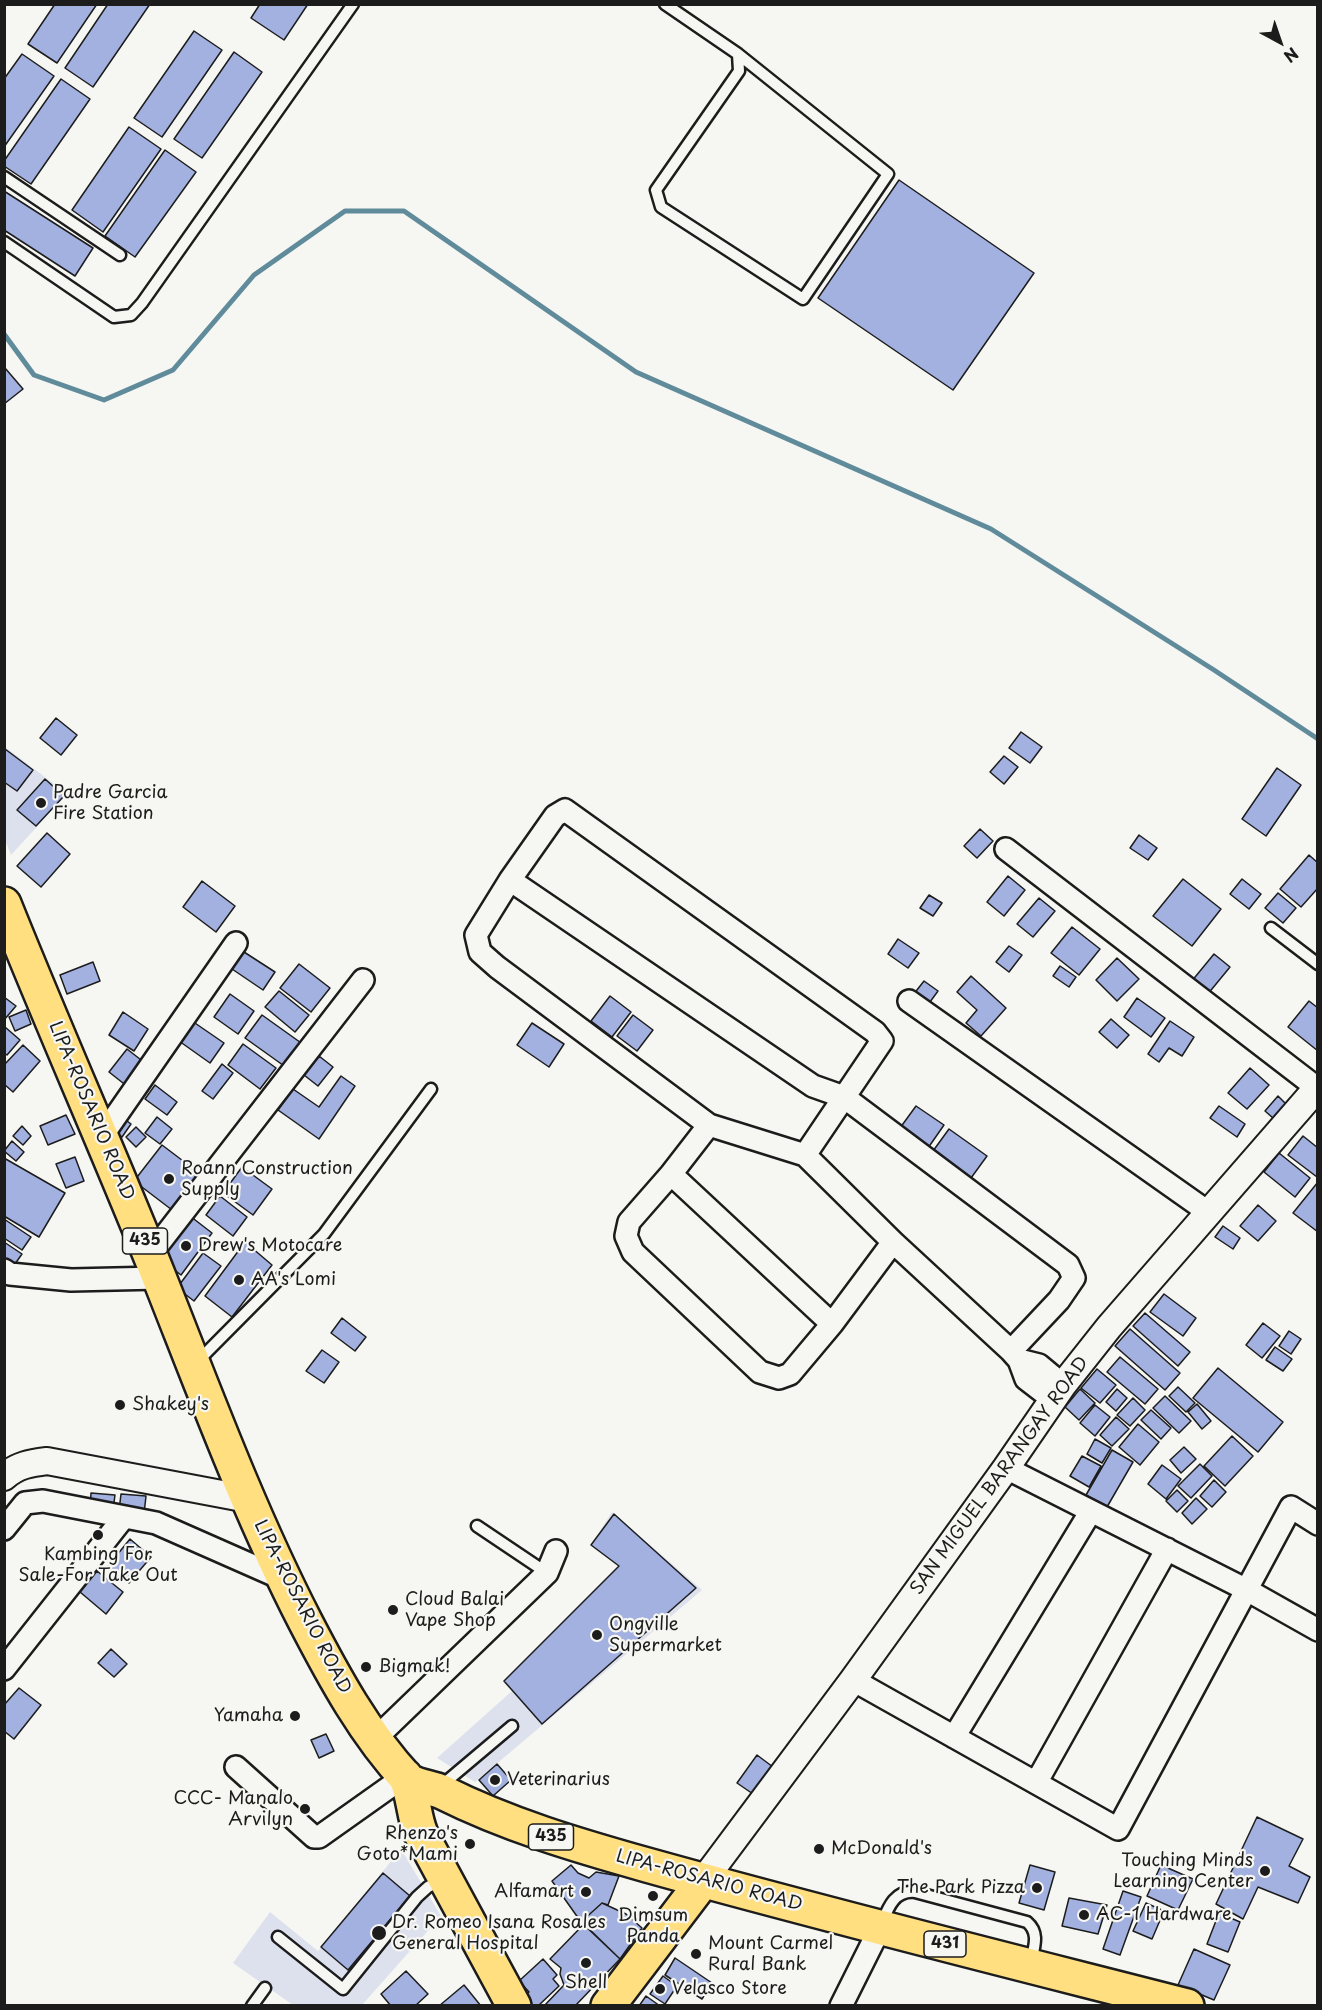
<!DOCTYPE html>
<style>
body{margin:0}
#map{position:relative;width:1322px;height:2010px;overflow:hidden;background:#f6f6f2;font-family:"Playpen Sans",sans-serif}
canvas{display:block}
.frame{position:absolute;inset:0;border:6px solid #1c1c1c;pointer-events:none}
.north{position:absolute;left:1250px;top:12px;width:60px;height:60px;-webkit-text-stroke:4px #f6f6f2;paint-order:stroke;rotate:140deg;font-size:16px;font-weight:700;line-height:24px;text-align:center;color:#1c1c1c}
.north::after{content:'';display:block;margin:auto;width:21px;height:27px;background:#1c1c1c;clip-path:polygon(50% 0,100% 100%,50% 72%,0 100%)}
</style>
<div id="map">
<canvas width="1322" height="2010"></canvas>
<div class="frame"></div>
<div class="north">N</div>
</div>
<script>
const g = document.querySelector('canvas').getContext('2d');
g.lineJoin = 'round';
function paint(path, color) { g.fillStyle = color; g.fill(path, 'evenodd'); }
function strokePath(path, color, width, dash) { g.strokeStyle = color; g.lineWidth = width; g.lineCap = dash ? 'butt' : 'round'; g.setLineDash(dash || []); g.stroke(path); }
function write(font, color, halo, rows, align = 'center') {
  g.font = font + ' "Playpen Sans",sans-serif'; g.lineWidth = 4.5; g.setLineDash([]); g.textBaseline = 'middle'; g.strokeStyle = halo; g.fillStyle = color; for (const [text, x, y, turn = 0] of rows) {
    g.save(); g.translate(x, y); g.rotate((+turn || 0) * Math.PI / 180); g.textAlign = isNaN(turn) ? turn : align; if (halo) g.strokeText(text, 0, 0); g.fillText(text, 0, 0); g.restore();
  }
}
paint(new Path2D(`
 M4,746L67,794L11,855L5,840Z
 M612,1512L702,1590L475,1782L437,1758L512,1691L503,1682L619,1566L591,1545Z
 M401,1849L441,1916L362,2005H293L233,1963L270,1912L318,1951Z`), '#dde1ed');
strokePath(new Path2D(`
 M4,334L34,375L104,400L173,370L254,275L345,211H404L636,372L991,529L1214,670L1318,739`), '#608b9b', 5);
const building = new Path2D(`
 M55,4H97L57,63L28,44Z
 M108,4H150L93,87L65,68Z
 M260,4H308L284,40L251,18Z
 M194,31L222,50L162,137L134,118Z
 M234,52L262,72L202,158L174,139Z
 M22,54L54,76L4,147V79Z
 M61,79L90,99L31,184L4,166V161Z
 M129,127L161,149L103,232L72,210Z
 M165,150L196,172L135,257L105,236Z
 M899,180L1034,273L953,390L818,298Z
 M4,191L93,248L75,276L4,230Z
 M5,368L23,389L4,404V369Z
 M56,718L77,735L61,755L40,738Z
 M1021,732L1042,747L1030,763L1009,748Z
 M5,749L33,770L17,791L4,782Z
 M1004,756L1018,767L1004,784L990,772Z
 M1277,768L1301,785L1266,836L1242,819Z
 M45,779L64,796L36,826L17,810Z
 M980,829L993,841L977,858L964,846Z
 M47,833L70,854L41,887L17,866Z
 M1139,835L1157,848L1148,860L1130,848Z
 M1309,855L1318,863V888L1301,907L1280,889Z
 M1008,876L1025,890L1004,916L987,902Z
 M1183,879L1221,909L1192,946L1153,916Z
 M1242,879L1261,894L1249,909L1230,894Z
 M202,881L235,906L216,932L183,907Z
 M1278,893L1296,908L1283,923L1265,908Z
 M929,895L942,903L933,916L920,908Z
 M1039,898L1055,911L1033,937L1017,924Z
 M1072,927L1100,949L1079,975L1051,953Z
 M898,939L919,953L908,968L888,954Z
 M1009,946L1022,955L1009,972L996,962Z
 M244,952L275,972L263,990L232,969Z
 M1214,954L1230,967L1207,995L1191,982Z
 M1117,958L1139,979L1117,1001L1096,980Z
 M93,962L100,981L67,994L60,975Z
 M299,964L330,988L311,1012L280,988Z
 M1060,966L1076,977L1069,987L1053,976Z
 M971,976L1006,1008L981,1036L966,1023L977,1010L957,992Z
 M924,981L938,991L927,1006L913,995Z
 M279,991L309,1015L295,1032L265,1007Z
 M230,994L254,1011L238,1034L214,1017Z
 M610,996L631,1012L612,1037L591,1021Z
 M4,997L16,1006L4,1020Z
 M1137,998L1165,1018L1151,1037L1124,1017Z
 M1309,1001L1318,1008V1051L1288,1027Z
 M26,1010L31,1024L15,1031L9,1017Z
 M123,1012L148,1029L134,1051L109,1035Z
 M262,1015L304,1045L287,1068L245,1038Z
 M633,1015L653,1030L637,1051L617,1036Z
 M1111,1019L1129,1035L1117,1048L1099,1032Z
 M192,1021L224,1043L210,1063L179,1041Z
 M1170,1021L1194,1037L1182,1056L1169,1048L1159,1062L1148,1054Z
 M532,1023L564,1044L549,1067L517,1045Z
 M5,1027L20,1040L7,1055L4,1053Z
 M243,1044L276,1068L260,1089L228,1065Z
 M23,1045L40,1061L13,1092L4,1084V1065Z
 M127,1049L145,1063L128,1087L109,1072Z
 M319,1056L333,1067L318,1086L304,1075Z
 M222,1064L233,1073L213,1099L202,1091Z
 M1250,1068L1269,1085L1247,1109L1228,1093Z
 M341,1076L355,1086L319,1139L278,1110L293,1089L319,1107Z
 M155,1085L177,1102L167,1115L145,1099Z
 M1278,1096L1286,1104L1273,1118L1265,1111Z
 M916,1106L944,1125L928,1148L900,1128Z
 M1219,1106L1245,1124L1237,1137L1210,1118Z
 M66,1115L75,1134L48,1145L40,1126Z
 M157,1117L172,1129L160,1144L145,1133Z
 M123,1118L131,1124L122,1137L114,1131Z
 M22,1126L31,1136L23,1145L13,1136Z
 M136,1127L146,1137L136,1147L126,1137Z
 M949,1129L987,1156L971,1178L933,1151Z
 M1303,1136L1318,1148L1317,1177L1288,1155Z
 M12,1141L24,1152L16,1161L4,1151Z
 M162,1145L203,1176L176,1213L134,1181Z
 M1279,1153L1310,1178L1295,1197L1264,1172Z
 M75,1157L84,1181L66,1188L56,1164Z
 M4,1158L65,1193L39,1237L4,1216Z
 M242,1167L272,1189L253,1215L223,1193Z
 M1318,1182V1232L1293,1213Z
 M220,1196L247,1217L233,1236L206,1215Z
 M1258,1205L1276,1221L1258,1241L1240,1226Z
 M190,1216L212,1233L181,1275L159,1258Z
 M4,1219L31,1237L22,1250L4,1238Z
 M1223,1226L1240,1238L1233,1249L1215,1237Z
 M4,1242L22,1254L10,1271L4,1267Z
 M245,1242L272,1265L232,1317L205,1296Z
 M203,1253L221,1266L194,1301L177,1288Z
 M1164,1294L1196,1318L1183,1336L1150,1312Z
 M1145,1313L1190,1352L1178,1366L1133,1326Z
 M342,1318L366,1337L355,1351L331,1333Z
 M1263,1323L1280,1336L1262,1358L1246,1345Z
 M1130,1329L1180,1373L1165,1390L1115,1346Z
 M1289,1331L1301,1339L1291,1354L1279,1346Z
 M1275,1347L1292,1359L1283,1371L1266,1360Z
 M322,1350L339,1362L324,1383L306,1371Z
 M1120,1357L1158,1389L1145,1404L1107,1372Z
 M1218,1368L1283,1422L1258,1452L1193,1398Z
 M1097,1369L1116,1385L1100,1403L1081,1388Z
 M1178,1387L1195,1403L1186,1412L1169,1396Z
 M1080,1389L1095,1403L1079,1420L1065,1407Z
 M1117,1389L1127,1398L1116,1411L1106,1402Z
 M1165,1396L1191,1421L1179,1433L1153,1408Z
 M1133,1398L1145,1410L1130,1426L1117,1415Z
 M1197,1404L1211,1421L1202,1429L1188,1412Z
 M1095,1405L1110,1417L1095,1436L1080,1423Z
 M1151,1410L1171,1428L1161,1439L1141,1420Z
 M1116,1417L1129,1429L1112,1446L1100,1435Z
 M1138,1424L1159,1442L1140,1465L1119,1447Z
 M1232,1436L1253,1456L1225,1486L1204,1466Z
 M1095,1439L1111,1448L1102,1463L1087,1454Z
 M1184,1447L1196,1459L1181,1473L1170,1460Z
 M1112,1450L1133,1462L1107,1507L1086,1495Z
 M1082,1456L1101,1466L1089,1487L1070,1476Z
 M1200,1464L1212,1476L1191,1498L1178,1486Z
 M1162,1465L1181,1479L1166,1499L1148,1484Z
 M1214,1480L1226,1492L1212,1507L1200,1496Z
 M1177,1490L1188,1501L1177,1512L1166,1501Z
 M91,1493L115,1495L113,1510L90,1508Z
 M121,1494L146,1496L144,1514L119,1511Z
 M1196,1498L1207,1509L1192,1524L1182,1513Z
 M614,1514L696,1588L542,1724L504,1681L619,1566L591,1545Z
 M130,1539L151,1557L129,1583L108,1566Z
 M97,1571L123,1592L106,1614L80,1592Z
 M111,1649L127,1664L114,1677L98,1663Z
 M19,1688L41,1705L14,1739L4,1731V1705Z
 M326,1734L334,1751L319,1758L311,1740Z
 M757,1755L773,1767L753,1794L737,1783Z
 M497,1764L511,1780L493,1796L479,1780Z
 M1257,1817L1303,1839L1289,1866L1310,1877L1298,1903L1258,1887L1243,1919L1216,1904Z
 M571,1865L578,1873L589,1878L596,1872L619,1876L608,1905L602,1903L581,1922L552,1881Z
 M1030,1865L1055,1872L1044,1910L1019,1903Z
 M1161,1865L1193,1879L1178,1910L1147,1896Z
 M383,1873L410,1896L348,1970L321,1947Z
 M1123,1891L1141,1897L1120,1955L1103,1949Z
 M1069,1898L1107,1905L1098,1934L1062,1926Z
 M602,1903L626,1914L642,1928L620,1959L581,1922Z
 M1146,1903L1164,1911L1152,1939L1133,1931Z
 M1219,1913L1240,1922L1228,1952L1207,1944Z
 M584,1924L620,1959L575,2006H544L564,1985L560,1974L561,1968L550,1959Z
 M1194,1949L1230,1965L1214,2000L1178,1985Z
 M675,1958L712,1983L702,1999L665,1975Z
 M543,1959L557,1975L553,1979L559,1986L538,2006H533L524,1996L529,1992L519,1981Z
 M406,1971L428,1994L415,2006H391L381,1994Z
 M663,1976L677,1986L665,2004L650,1994Z
 M464,1985L481,2006H439Z
 M646,1996L660,2006H639Z`);
paint(building, '#a3b1e1');
strokePath(building, '#1c1c1c', 1.5);
const service = new Path2D(`
 M665,4L738,54L888,174L803,299L661,207L656,190L739,71L738,54
 M4,177L120,255
 M4,242L114,317L131,315L142,303L353,4
 M1271,928L1318,964
 M198,1361L324,1234L431,1089
 M477,1526L547,1573
 M443,1788L448,1780L512,1726
 M881,1925C888,1908 894,1890 915,1892L1027,1922C1040,1933 1034,1947 1031,1962
 M278,1937L343,1989L417,1897L428,1887L441,1880
 M252,2006L265,1988`);
const minor = new Path2D(`
 M1006,849L1317,1088
 M510,880L813,1086L844,1097L1068,1265L1074,1278L1059,1300L1011,1351
 M909,1001L1208,1212
 M709,1125L671,1174L629,1222L626,1236L633,1252L760,1372L779,1378L790,1374L832,1324L893,1242
 M102,1136L236,943
 M805,1155L882,1041L875,1032L565,810L555,816L510,880L476,935L480,952L497,967L709,1125L805,1155L893,1242L1011,1351L1019,1360L1026,1379L1052,1399
 M671,1174L832,1324
 M150,1255L363,980
 M4,1270L10,1274L71,1280L159,1278
 M1019,1360L1039,1365L1063,1385
 M1006,1468L1247,1590L1318,1630
 M4,1529L25,1503L43,1501L156,1523L283,1579
 M4,1669L124,1517
 M853,1680L1118,1829L1291,1507L1318,1524
 M954,1737L1091,1511
 M375,1739L547,1573L556,1551
 M236,1767L314,1837H319L405,1776
 M1036,1783L1167,1549
 M841,2006L880,1928`);
const tertiary = new Path2D(`
 M4,1477C17,1465 31,1463 47,1461L248,1499
 M703,1881L853,1680L1006,1468L1063,1385L1109,1327L1318,1087`);
const primary = new Path2D(`
 M4,904C54,1029 109,1152 159,1277C205,1393 248,1510 305,1621C334,1677 365,1734 408,1780C418,1787 431,1787 442,1792C508,1825 576,1845 647,1865C826,1915 1007,1960 1187,2006
 M405,1776C414,1794 413,1815 421,1834L514,2006
 M608,2006L703,1881`);
strokePath(service, '#1c1c1c', 15);
strokePath(minor, '#1c1c1c', 26);
strokePath(tertiary, '#1c1c1c', 30);
strokePath(primary, '#1c1c1c', 38);
strokePath(service, '#f6f6f2', 10);
strokePath(minor, '#f6f6f2', 21);
strokePath(tertiary, '#f6f6f2', 26);
strokePath(primary, '#ffdf80', 33);
for (const [x, y, r, color] of [
 [41,803,6,"#1c1c1c"],
 [169,1179,6,"#1c1c1c"],
 [186,1246,6,"#1c1c1c"],
 [239,1280,6,"#1c1c1c"],
 [120,1405,6,"#1c1c1c"],
 [98,1535,6,"#1c1c1c"],
 [393,1610,6,"#1c1c1c"],
 [597,1635,6,"#1c1c1c"],
 [366,1667,6,"#1c1c1c"],
 [295,1716,6,"#1c1c1c"],
 [495,1780,6,"#1c1c1c"],
 [305,1809,6,"#1c1c1c"],
 [470,1844,6,"#1c1c1c"],
 [819,1849,6,"#1c1c1c"],
 [1265,1871,6,"#1c1c1c"],
 [1037,1888,6,"#1c1c1c"],
 [586,1892,6,"#1c1c1c"],
 [653,1896,6,"#1c1c1c"],
 [1084,1915,6,"#1c1c1c"],
 [379,1933,8,"#1c1c1c"],
 [696,1954,6,"#1c1c1c"],
 [586,1963,6,"#1c1c1c"],
 [660,1989,6,"#1c1c1c"]
]) { const dot = new Path2D(); dot.arc(x, y, r, 0, 2 * Math.PI); g.fillStyle = color; g.fill(dot); strokePath(dot, '#f6f6f2', 2); }
for (const [x, y, w] of [
 [145,1241,45],
 [551,1837,45],
 [945,1944,42]
]) { const box = new Path2D(); box.roundRect(x - w / 2, y - 13, w, 26, 4.5); g.fillStyle = '#f6f6f2'; g.fill(box); strokePath(box, '#1c1c1c', 1.5); }
write('bold 16px', '#1c1c1c', null, [
 ["435",145,1241],
 ["435",551,1837],
 ["431",945,1944]
]);
write('18px', '#1c1c1c', '#f6f6f2', [
 ["Padre Garcia",53,793],
 ["Fire Station",53,814],
 ["Roann Construction",181,1169],
 ["Supply",181,1190],
 ["Drew's Motocare",198,1246],
 ["AA's Lomi",251,1280],
 ["Shakey's",132,1405],
 ["Kambing For",98,1555,"center"],
 ["Sale-For Take Out",98,1576,"center"],
 ["Cloud Balai",405,1600],
 ["Vape Shop",405,1621],
 ["Ongville",609,1625],
 ["Supermarket",609,1646],
 ["Bigmak!",378,1667],
 ["Yamaha",283,1716,"right"],
 ["Veterinarius",507,1780],
 ["CCC- Manalo",293,1799,"right"],
 ["Arvilyn",293,1820,"right"],
 ["Rhenzo's",458,1834,"right"],
 ["Goto*Mami",458,1855,"right"],
 ["McDonald's",831,1849],
 ["Touching Minds",1253,1861,"right"],
 ["Learning Center",1253,1882,"right"],
 ["The Park Pizza",1025,1888,"right"],
 ["Alfamart",574,1892,"right"],
 ["AC-1 Hardware",1096,1915],
 ["Dimsum",653,1916,"center"],
 ["Panda",653,1937,"center"],
 ["Dr. Romeo Isana Rosales",392,1923],
 ["General Hospital",392,1944],
 ["Mount Carmel",708,1944],
 ["Rural Bank",708,1965],
 ["Shell",586,1983,"center"],
 ["Velasco Store",672,1989]
], 'left');
write('18px', '#1c1c1c', '#f6f6f2', [
 ["LIPA-ROSARIO ROAD",91,1111,67],
 ["SAN MIGUEL BARANGAY ROAD",1000,1476,-54],
 ["LIPA-ROSARIO ROAD",302,1607,63],
 ["LIPA-ROSARIO ROAD",709,1881,15]
]);
</script>
